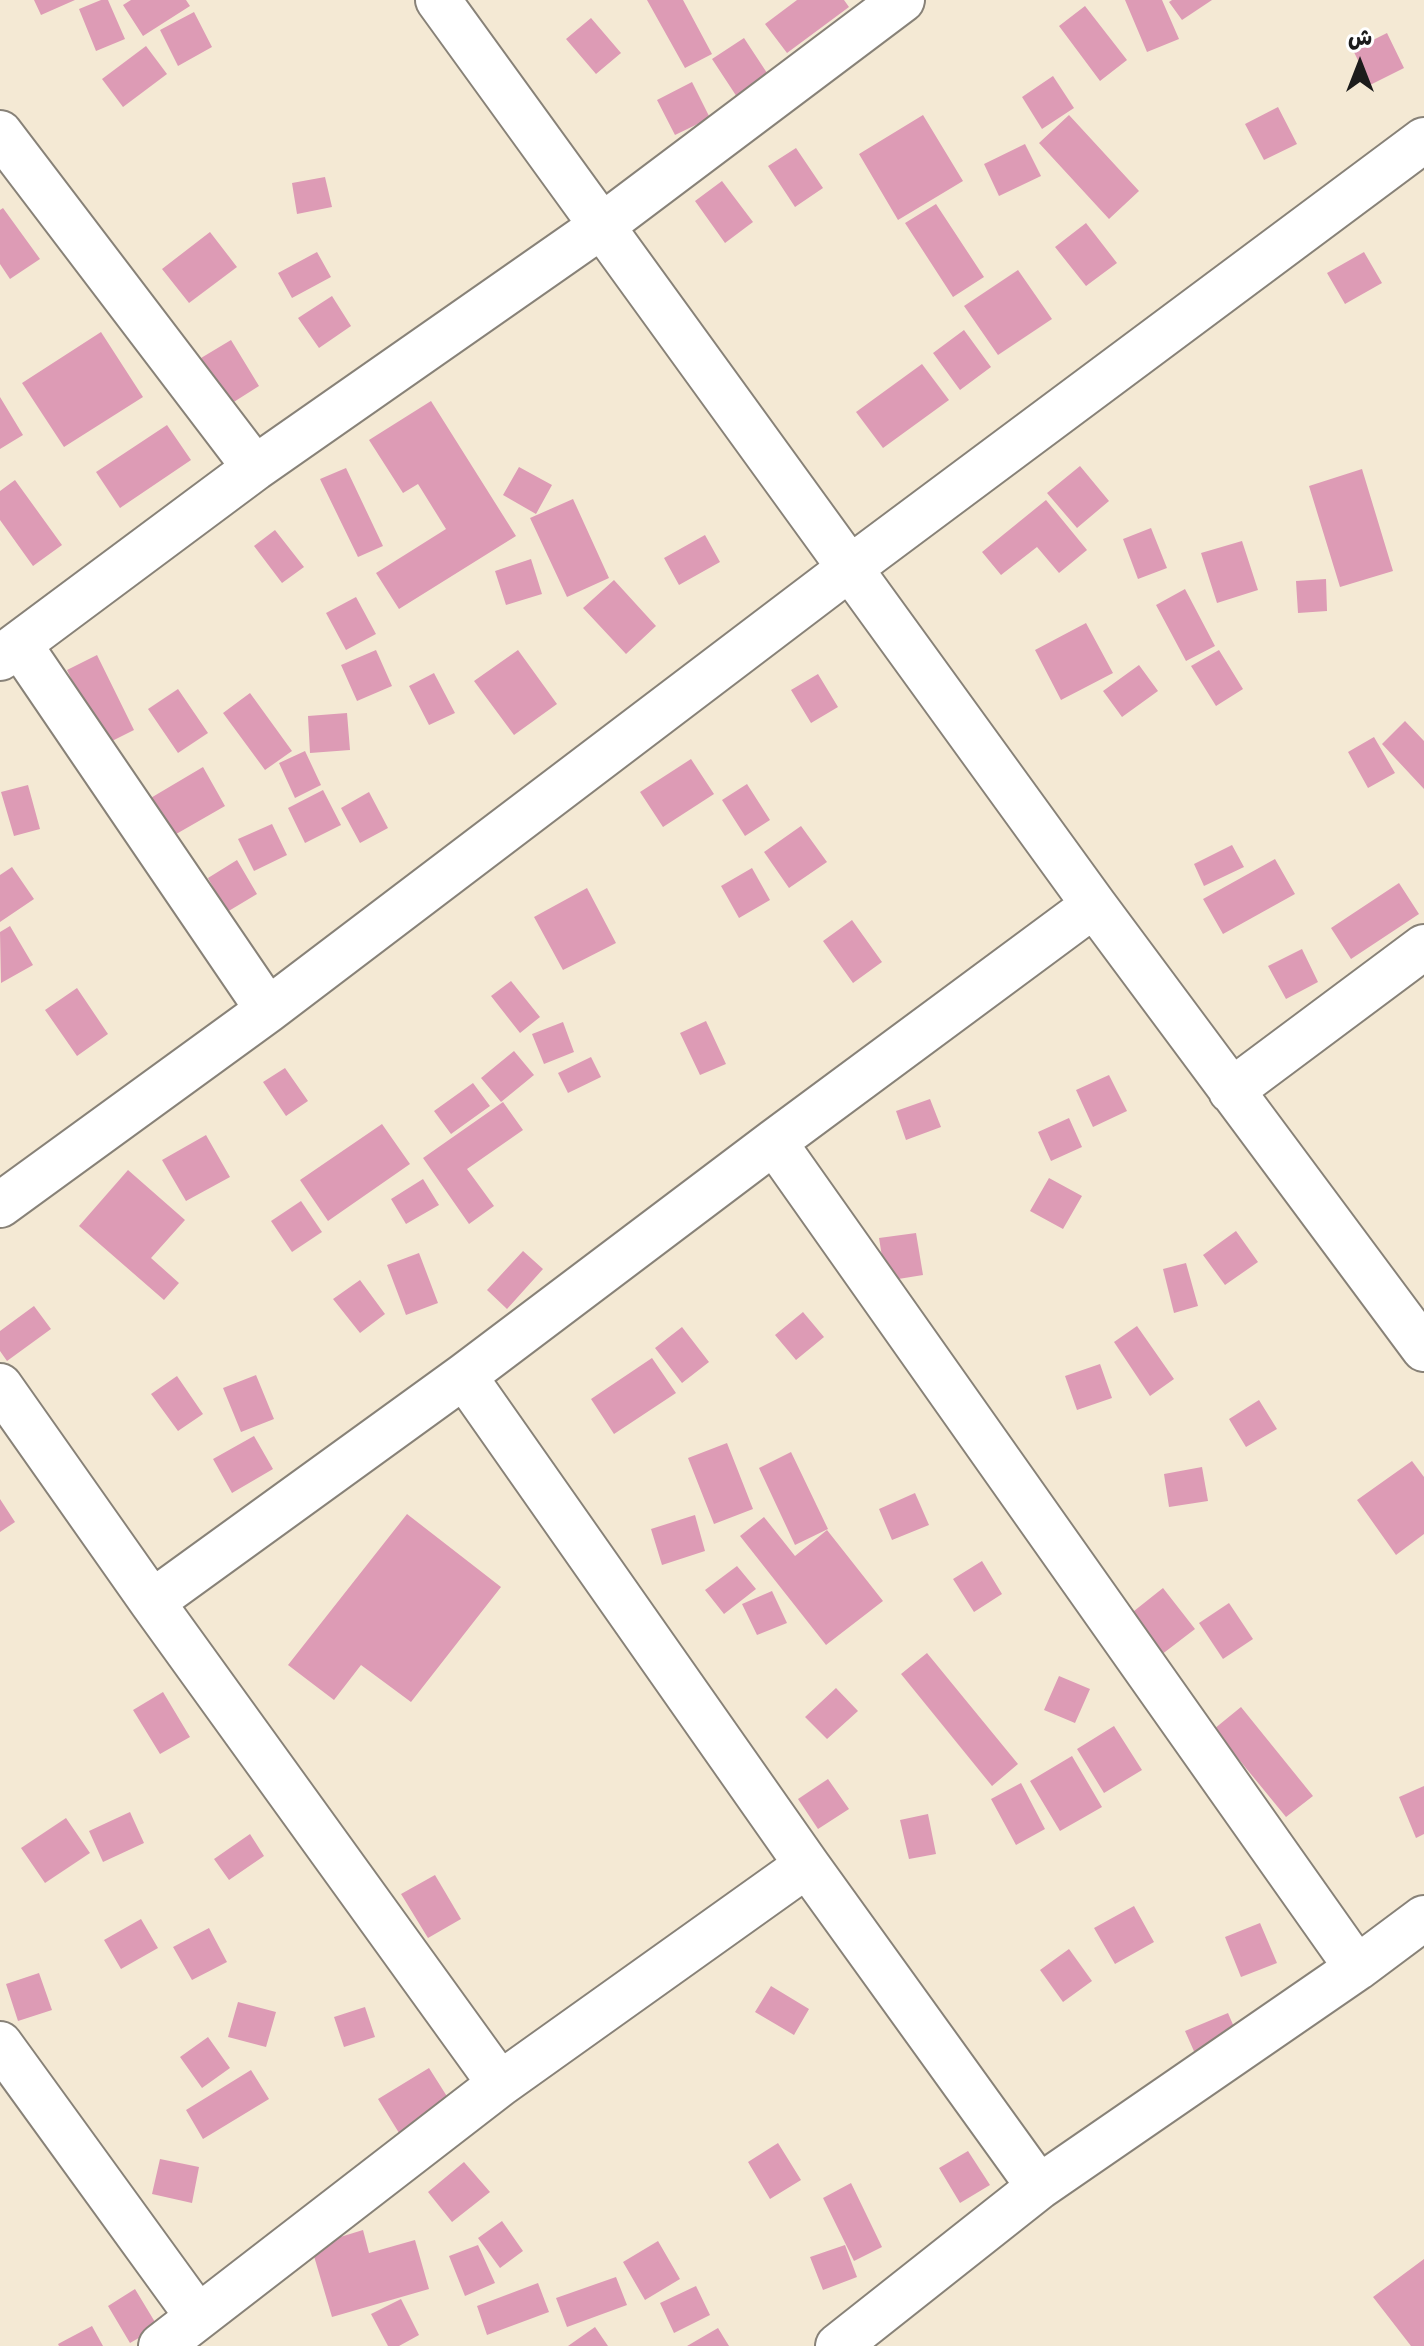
<!DOCTYPE html>
<meta charset="utf-8">
<style>
body{margin:0}
#map{position:relative;width:1424px;height:2346px;overflow:hidden;background:#f4e9d4;font-family:Kalam,"Playpen Sans Arabic",sans-serif}
canvas{display:block}
.north{position:absolute;left:1320px;top:24px;width:80px;height:80px;-webkit-text-stroke:6px #fff;paint-order:stroke;rotate:0deg;font-size:22px;font-weight:700;line-height:32px;text-align:center;color:#1c1c1c}
.north::after{content:'';display:block;margin:auto;width:28px;height:36px;background:#1c1c1c;clip-path:polygon(50% 0,100% 100%,50% 72%,0 100%)}
</style>
<div id="map">
<canvas width="1424" height="2346"></canvas>
<div class="north">ش</div>
</div>
<script>
const g = document.querySelector('canvas').getContext('2d');
g.lineJoin = 'round';
function paint(path, color) { g.fillStyle = color; g.fill(path, 'evenodd'); }
function strokePath(path, color, width, dash) { g.strokeStyle = color; g.lineWidth = width; g.lineCap = dash ? 'butt' : 'round'; g.setLineDash(dash || []); g.stroke(path); }
paint(new Path2D(`
 M34,0H75L41,15Z
 M101,0H108L125,39L96,51L79,9Z
 M131,0H186L190,6L143,36L123,5Z
 M647,0H683L712,54L685,68Z
 M797,0H844L849,7L787,53L765,24Z
 M1125,0H1162L1179,39L1147,52Z
 M1172,0H1212L1182,20L1169,2Z
 M1085,6L1127,60L1100,81L1059,26Z
 M194,12L212,47L178,66L160,30Z
 M591,18L621,53L596,74L566,39Z
 M1387,33L1404,68L1370,85L1353,50Z
 M744,38L769,76L737,97L712,59Z
 M146,46L167,74L123,107L102,79Z
 M1053,76L1074,108L1042,129L1022,97Z
 M692,82L710,118L675,135L657,100Z
 M1278,107L1297,144L1264,160L1245,124Z
 M923,115L963,181L898,220L859,154Z
 M1069,115L1139,191L1109,219L1039,143Z
 M1025,144L1041,176L999,196L984,164Z
 M796,148L823,188L795,207L768,166Z
 M325,177L332,207L297,214L292,183Z
 M722,181L753,222L725,243L695,201Z
 M936,204L984,277L953,297L905,223Z
 M3,208L40,259L10,279L0,264V210Z
 M1086,223L1117,263L1086,286L1055,247Z
 M210,232L237,267L189,303L162,269Z
 M317,252L331,277L292,298L278,273Z
 M1364,252L1382,283L1345,304L1327,273Z
 M1018,270L1052,319L998,355L964,306Z
 M332,296L351,326L319,348L298,318Z
 M964,330L991,367L960,390L933,353Z
 M101,332L143,397L64,447L22,383Z
 M231,340L259,386L229,405L201,358Z
 M922,364L949,400L883,448L856,412Z
 M0,397L23,435L0,449Z
 M431,401L516,536L399,609L376,573L446,529L418,484L403,493L369,440Z
 M167,425L191,460L120,508L96,472Z
 M1080,466L1109,501L1077,528L1047,493Z
 M519,467L552,485L536,514L503,495Z
 M346,468L383,546L358,557L320,479Z
 M1362,469L1393,571L1340,587L1309,486Z
 M15,480L62,545L33,566L0,520V491Z
 M573,499L609,578L567,597L530,518Z
 M1046,500L1087,550L1059,573L1037,547L1001,575L982,552Z
 M1151,528L1167,568L1138,579L1123,539Z
 M275,530L304,567L282,583L254,546Z
 M705,535L720,562L679,585L664,558Z
 M1242,541L1258,590L1217,603L1201,553Z
 M531,559L542,594L506,605L495,571Z
 M1326,579L1327,611L1298,613L1296,581Z
 M614,580L656,626L626,654L583,608Z
 M1185,589L1215,646L1186,661L1156,605Z
 M356,597L376,634L346,650L326,613Z
 M1086,623L1113,673L1061,700L1035,650Z
 M376,650L392,686L357,701L341,665Z
 M518,650L557,704L514,735L474,681Z
 M1219,650L1243,689L1216,706L1191,666Z
 M97,655L134,730L104,745L67,670Z
 M1139,665L1158,691L1122,717L1103,691Z
 M434,673L455,713L429,725L409,686Z
 M818,674L838,707L811,723L791,690Z
 M178,689L208,733L178,753L148,709Z
 M250,693L292,751L265,770L223,713Z
 M347,713L350,750L310,753L308,716Z
 M1405,721L1424,741V789L1382,744Z
 M1374,737L1395,773L1368,788L1348,752Z
 M305,751L321,785L295,798L279,763Z
 M691,759L714,794L663,827L640,792Z
 M203,767L225,806L171,837L149,799Z
 M747,784L770,820L745,836L722,800Z
 M28,785L40,829L14,836L1,792Z
 M323,790L341,825L305,843L288,808Z
 M369,792L388,828L360,843L341,808Z
 M272,824L287,855L254,871L238,839Z
 M801,826L827,862L789,888L764,852Z
 M1232,845L1244,867L1204,886L1194,864Z
 M1275,859L1295,894L1223,934L1203,899Z
 M237,860L257,894L227,912L208,878Z
 M12,867L34,899L0,922V875Z
 M752,868L770,900L739,918L721,886Z
 M1399,883L1419,914L1351,959L1331,928Z
 M587,888L616,943L563,970L534,917Z
 M852,920L882,962L853,983L823,941Z
 M10,926L33,965L1,983L0,932Z
 M1302,949L1318,982L1286,999L1268,966Z
 M511,981L540,1017L520,1033L491,996Z
 M77,988L108,1034L77,1056L45,1010Z
 M706,1021L726,1064L700,1075L680,1033Z
 M563,1022L574,1052L544,1064L532,1034Z
 M514,1051L534,1075L501,1102L481,1078Z
 M591,1057L601,1077L568,1093L558,1073Z
 M285,1068L308,1101L286,1116L263,1082Z
 M1109,1075L1127,1111L1093,1127L1076,1090Z
 M473,1083L490,1106L451,1134L434,1111Z
 M930,1099L941,1127L906,1140L896,1111Z
 M503,1102L523,1130L467,1169L494,1206L469,1224L423,1158Z
 M1069,1118L1082,1147L1051,1161L1038,1132Z
 M382,1124L410,1164L328,1221L300,1180Z
 M206,1135L230,1177L186,1201L162,1160Z
 M128,1170L185,1220L151,1258L179,1283L164,1300L79,1226Z
 M1049,1178L1082,1196L1063,1229L1030,1211Z
 M423,1179L439,1205L406,1224L391,1199Z
 M301,1201L322,1232L292,1252L271,1221Z
 M1236,1231L1258,1262L1225,1285L1203,1255Z
 M916,1233L923,1275L886,1281L879,1238Z
 M523,1251L543,1269L507,1309L487,1290Z
 M419,1253L438,1303L406,1315L387,1265Z
 M1186,1263L1198,1306L1174,1313L1163,1269Z
 M360,1280L385,1314L360,1333L333,1299Z
 M34,1306L51,1329L7,1361L0,1351V1331Z
 M803,1312L824,1337L796,1360L775,1335Z
 M1137,1326L1174,1379L1150,1396L1114,1342Z
 M682,1327L709,1362L682,1383L655,1348Z
 M652,1358L676,1393L614,1434L591,1399Z
 M1100,1364L1112,1398L1077,1410L1065,1376Z
 M256,1375L274,1419L241,1432L223,1388Z
 M177,1376L203,1414L178,1431L151,1394Z
 M1259,1400L1277,1429L1246,1447L1229,1419Z
 M254,1436L273,1469L232,1493L213,1459Z
 M727,1443L753,1509L714,1524L688,1458Z
 M791,1452L828,1529L795,1545L759,1468Z
 M1412,1461L1424,1477V1534L1396,1555L1357,1500Z
 M1202,1467L1208,1501L1169,1507L1164,1474Z
 M915,1493L929,1525L892,1540L879,1509Z
 M0,1499L15,1522L0,1532Z
 M407,1514L501,1587L411,1702L361,1665L334,1700L288,1665Z
 M695,1515L705,1551L662,1565L651,1529Z
 M764,1517L795,1556L827,1530L883,1601L826,1645L740,1536Z
 M982,1561L1002,1594L974,1612L953,1579Z
 M737,1566L756,1589L724,1614L705,1590Z
 M1163,1588L1195,1629L1161,1655L1129,1615Z
 M772,1591L787,1623L757,1635L742,1604Z
 M1229,1603L1253,1639L1223,1659L1199,1623Z
 M927,1653L1018,1764L992,1786L901,1674Z
 M1059,1676L1090,1689L1075,1723L1044,1710Z
 M836,1688L858,1711L827,1739L805,1717Z
 M163,1692L190,1737L160,1754L133,1710Z
 M1241,1707L1313,1796L1286,1817L1214,1729Z
 M1114,1726L1142,1770L1104,1793L1077,1749Z
 M1072,1756L1102,1807L1060,1831L1030,1781Z
 M828,1779L849,1809L818,1829L798,1799Z
 M1021,1783L1045,1829L1016,1845L991,1799Z
 M1424,1786V1834L1416,1838L1399,1797Z
 M130,1812L144,1843L103,1862L89,1831Z
 M928,1814L936,1854L909,1859L900,1820Z
 M66,1818L90,1853L45,1883L21,1848Z
 M250,1834L264,1856L229,1880L214,1859Z
 M435,1875L461,1919L428,1938L401,1894Z
 M1134,1906L1154,1942L1115,1964L1094,1928Z
 M141,1919L158,1948L121,1969L104,1940Z
 M1260,1923L1277,1963L1241,1977L1225,1937Z
 M209,1928L227,1962L192,1980L173,1947Z
 M1069,1949L1092,1981L1063,2002L1040,1970Z
 M39,1973L52,2010L18,2021L6,1984Z
 M771,1986L809,2009L794,2035L755,2012Z
 M238,2002L276,2012L266,2047L228,2037Z
 M365,2007L375,2037L344,2047L334,2017Z
 M1228,2013L1240,2041L1197,2058L1185,2031Z
 M208,2037L230,2068L202,2088L180,2057Z
 M429,2068L455,2109L404,2141L378,2099Z
 M251,2070L269,2099L203,2139L186,2110Z
 M778,2143L801,2180L770,2199L748,2162Z
 M968,2151L990,2185L960,2203L939,2168Z
 M160,2159L199,2167L192,2203L152,2194Z
 M464,2162L490,2192L452,2222L428,2192Z
 M851,2183L882,2247L854,2261L823,2198Z
 M502,2221L523,2251L500,2268L478,2238Z
 M363,2230L369,2253L415,2240L429,2289L332,2317L311,2246Z
 M658,2241L680,2279L645,2300L623,2262Z
 M478,2245L495,2283L465,2296L449,2256Z
 M845,2245L857,2277L823,2290L810,2257Z
 M1424,2259V2346H1411L1373,2297Z
 M616,2277L627,2305L567,2327L556,2298Z
 M538,2283L549,2312L487,2335L477,2306Z
 M696,2286L710,2315L674,2333L660,2303Z
 M135,2289L158,2327L130,2343L108,2306Z
 M401,2299L419,2335L399,2346H388L371,2314Z
 M92,2326L103,2346H59L58,2344Z
 M595,2327L608,2346H568Z
 M718,2328L729,2346H687Z`), '#dd9bb5');
const street = new Path2D(`
 M438,0L1094,905L1424,1349
 M0,133L255,468
 M19,644L268,1010
 M0,658L255,468L603,225L902,0
 M1231,1091L1424,947
 M774,1142L1357,1968
 M0,1205L268,1010L850,568L1424,140
 M464,1376L807,1865L1039,2187
 M0,1386L152,1602L500,2084
 M152,1602L464,1376L774,1142L1094,905
 M0,2044L198,2317
 M161,2346L500,2084L807,1865
 M838,2346L1039,2187L1357,1968L1424,1918`);
strokePath(street, '#888278', 48);
strokePath(street, '#fff', 44);
</script>
